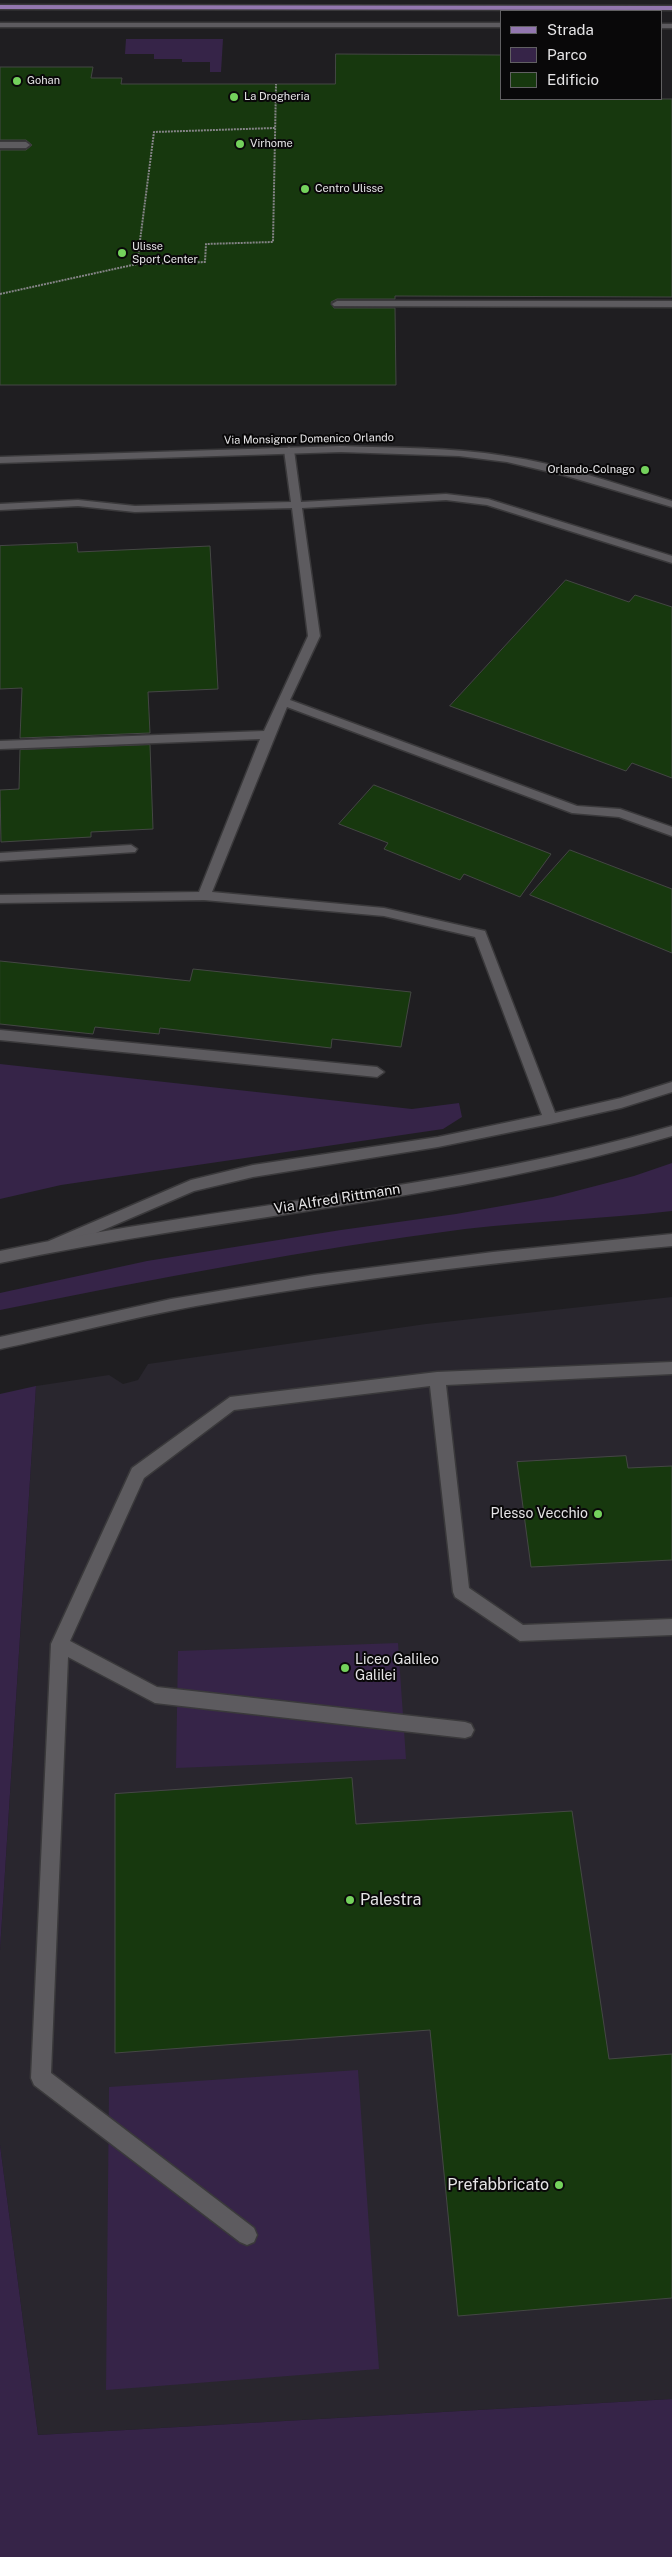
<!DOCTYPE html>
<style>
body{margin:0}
#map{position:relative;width:672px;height:2557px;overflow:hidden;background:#1f1e21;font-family:"Public Sans",sans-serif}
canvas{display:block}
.legend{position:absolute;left:500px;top:10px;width:162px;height:90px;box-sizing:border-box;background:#090809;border:1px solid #616062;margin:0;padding:6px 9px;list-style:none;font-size:15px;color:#e6e5e7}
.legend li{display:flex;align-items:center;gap:10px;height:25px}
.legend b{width:25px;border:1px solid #616062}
</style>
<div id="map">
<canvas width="672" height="2557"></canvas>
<ul class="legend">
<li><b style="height:6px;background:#9377af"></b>Strada</li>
<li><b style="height:14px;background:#362448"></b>Parco</li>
<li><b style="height:14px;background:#17380e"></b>Edificio</li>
</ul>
</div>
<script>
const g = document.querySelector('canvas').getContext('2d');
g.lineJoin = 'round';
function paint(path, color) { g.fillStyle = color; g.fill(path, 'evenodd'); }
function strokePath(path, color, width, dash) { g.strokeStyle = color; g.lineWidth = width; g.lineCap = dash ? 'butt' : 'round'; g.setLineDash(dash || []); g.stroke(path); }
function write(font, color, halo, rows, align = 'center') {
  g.font = font + ' "Public Sans",sans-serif'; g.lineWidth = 4; g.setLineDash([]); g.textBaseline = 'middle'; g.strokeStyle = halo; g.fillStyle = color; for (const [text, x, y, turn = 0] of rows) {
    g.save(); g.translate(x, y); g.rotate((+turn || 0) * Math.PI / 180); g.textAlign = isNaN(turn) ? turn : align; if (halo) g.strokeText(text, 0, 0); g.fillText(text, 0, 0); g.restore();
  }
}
paint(new Path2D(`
 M672,1297V2399L38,2435L0,2145V1950L36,1386L109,1375L123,1384L138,1380L148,1364L426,1324Z`), '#29262e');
paint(new Path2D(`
 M126,39H223L221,72H210V62H182V59H154V54H125Z
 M0,1064L412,1109L459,1103L462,1117L443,1129L61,1185L0,1199Z
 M672,1163V1211C603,1219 534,1221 465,1229C309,1249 154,1279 0,1310V1293L147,1261L341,1230L456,1214L553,1197L634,1176Z
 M36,1386L0,1950V1394Z
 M398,1643L406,1759L176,1768L178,1651Z
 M358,2070L379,2369L106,2390L109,2087Z
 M0,2145L38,2435L672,2399V2557H0Z`), '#362448');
const building = new Path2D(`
 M336,54L501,55V99H672V297L395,296V299H337L331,302L334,308H395L396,385H0V150H26L32,145L26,140H0V67H93L91,78H122L121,84H335Z
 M77,543L78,552L210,546L218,689L148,692L150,733L20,738L22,688L0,689V546Z
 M566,580L629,602L635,595L672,607V778L632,763L626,771L450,706Z
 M150,745L153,829L91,832V837L1,842L0,790L19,789L20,750Z
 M374,785L551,854L520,897L464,874L460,880L384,849L388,843L339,824Z
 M570,850L672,889V953L530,895Z
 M0,961L190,981L193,969L411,992L401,1047L332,1039L331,1048L160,1028L159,1034L95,1027L93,1034L0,1024Z
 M626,1456L628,1468L672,1466V1560L531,1567L517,1462Z
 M352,1778L356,1824L572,1811L609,2059L672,2054V2298L458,2316L430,2030L115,2053V1794Z`);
paint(building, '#17380e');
strokePath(building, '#444744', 1);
const lane = new Path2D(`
 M0,23H501V27H0Z
 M661,24H672V28H661Z
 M0,142H26L30,145L26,148H0Z
 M337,301H672V307L334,306L332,304Z
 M289,447L294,450L301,502L446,494L488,499L672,556V563L487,505L446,500L302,508L320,636L290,700L577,806L620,809L672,827V836L619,817L572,813L287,707L212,892L384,908L485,931L555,1113L621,1098L672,1082V1092L621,1108L550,1124L438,1147L253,1177L194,1191L54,1251L49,1249L47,1245L49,1241L191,1180L253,1165L438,1137L542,1115L475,937L384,916L204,900L0,903V895L199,892L260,739L0,749V741L264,731L308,636L292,508L135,512L78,506L0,510V504L78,500L135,506L291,502L284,450Z
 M131,845L137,849L135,852L0,861V853Z
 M0,1030L377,1067L384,1072L377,1077L0,1040Z
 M672,1362V1374L446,1385L469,1588L523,1625L672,1619V1635L520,1641L455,1597L453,1592L430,1386L234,1410L144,1478L70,1641L157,1687L465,1722L471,1724L474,1730L471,1736L465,1738L155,1703L68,1657L51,2073L254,2228L257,2235L254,2242L247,2245L240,2242L34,2085L31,2078L51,1644L132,1468L230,1397L437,1372Z`);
const secondary = new Path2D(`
 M341,446C396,448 451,447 505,456C562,464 617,484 672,501V507L563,475L507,462L459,456L341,452L0,463V457Z
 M672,1126V1136C453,1201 223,1216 0,1263V1251C223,1204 453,1190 672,1126Z
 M672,1234V1246C513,1260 353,1278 196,1306C130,1318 65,1335 0,1349V1337L171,1299L314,1275L493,1252Z`);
const primary = new Path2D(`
 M0,5L672,6V10L0,9Z`);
strokePath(lane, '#3a393b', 3);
strokePath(secondary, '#3a393b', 3);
strokePath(primary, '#3a393b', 3);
strokePath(new Path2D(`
 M137,264L154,132L275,128
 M0,294L137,264L205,262L206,244L273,242L276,84`), '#858487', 2, [2, 1]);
paint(lane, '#5d5b5f');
paint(secondary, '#5d5b5f');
paint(primary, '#9377af');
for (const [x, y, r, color] of [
 [17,81,5,"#74d25c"],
 [234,97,5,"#74d25c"],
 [240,144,5,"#74d25c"],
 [305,189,5,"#74d25c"],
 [122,253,5,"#74d25c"],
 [645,470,5,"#74d25c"],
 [598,1514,5,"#74d25c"],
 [345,1668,5,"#74d25c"],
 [350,1900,5,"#74d25c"],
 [559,2185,5,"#74d25c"]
]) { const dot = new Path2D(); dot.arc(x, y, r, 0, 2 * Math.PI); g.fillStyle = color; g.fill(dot); strokePath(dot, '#090809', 2); }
write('11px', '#e6e5e7', '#090809', [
 ["Gohan",27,81],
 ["La Drogheria",244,97],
 ["Virhome",250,144],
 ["Centro Ulisse",315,189],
 ["Ulisse",132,247],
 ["Sport Center",132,260],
 ["Orlando-Colnago",635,470,"right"]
], 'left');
write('11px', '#e6e5e7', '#090809', [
 ["Via Monsignor Domenico Orlando",309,439,-1]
]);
write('14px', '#e6e5e7', '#090809', [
 ["Via Alfred Rittmann",337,1199,-9]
]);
write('14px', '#e6e5e7', '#090809', [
 ["Plesso Vecchio",588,1514],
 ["Liceo Galileo",355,1660,"left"],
 ["Galilei",355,1676,"left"]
], 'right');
write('16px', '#e6e5e7', '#090809', [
 ["Palestra",360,1900],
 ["Prefabbricato",549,2185,"right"]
], 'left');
</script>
